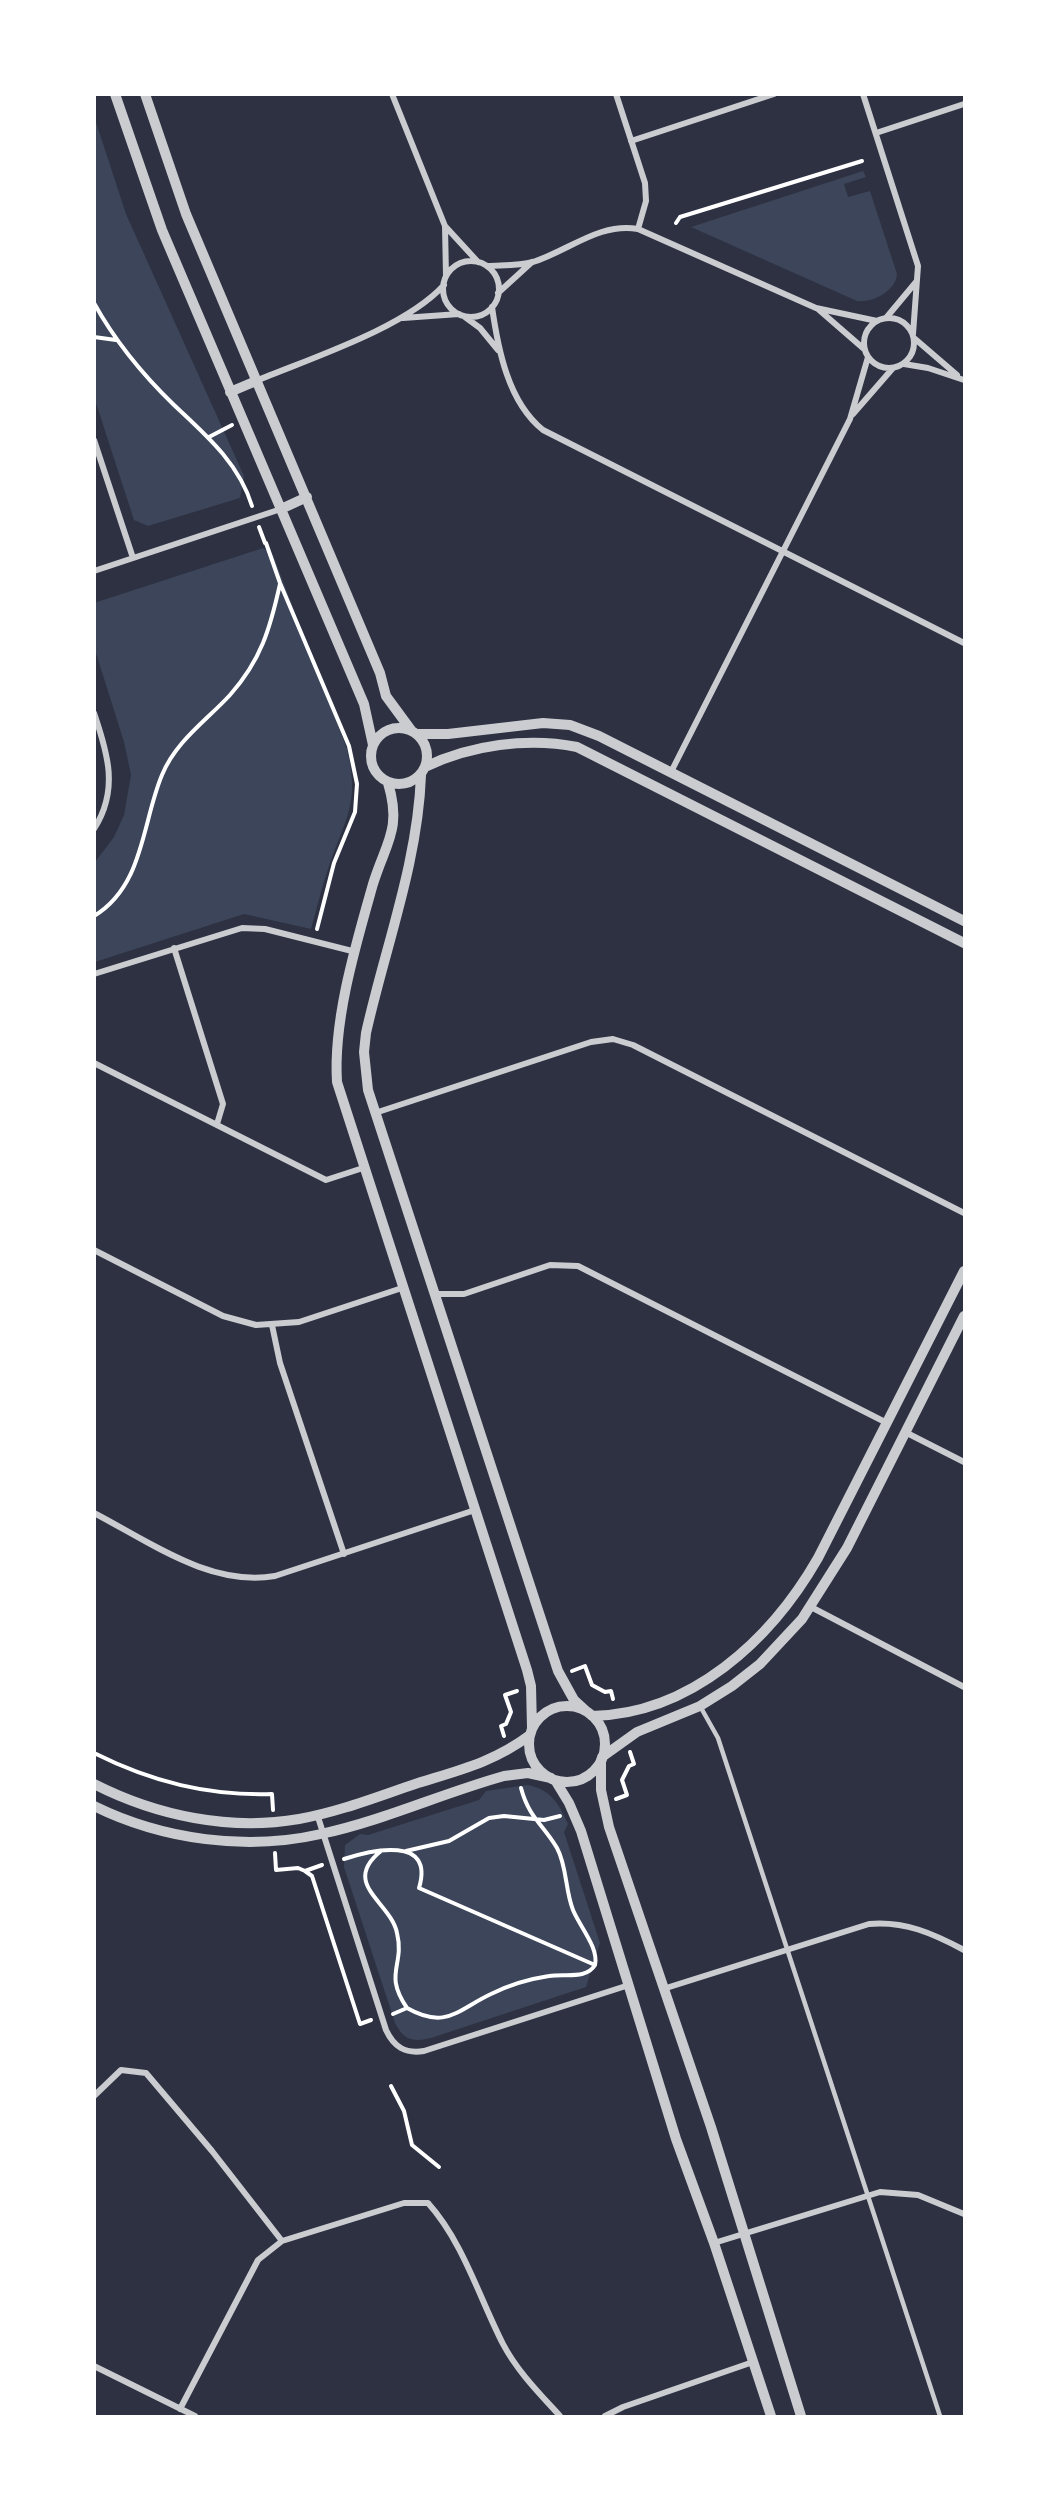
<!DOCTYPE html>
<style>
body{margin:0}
#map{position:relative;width:1059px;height:2511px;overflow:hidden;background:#2d3142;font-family:Inter,sans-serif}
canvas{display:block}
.frame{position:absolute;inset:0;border:96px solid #fff;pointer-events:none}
</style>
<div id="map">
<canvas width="1059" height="2511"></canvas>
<div class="frame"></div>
</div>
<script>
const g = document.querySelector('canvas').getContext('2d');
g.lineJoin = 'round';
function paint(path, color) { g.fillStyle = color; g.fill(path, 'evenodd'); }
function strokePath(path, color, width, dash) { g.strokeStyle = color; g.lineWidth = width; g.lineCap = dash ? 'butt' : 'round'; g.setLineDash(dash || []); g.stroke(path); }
paint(new Path2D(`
 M94,116L126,214L244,476L240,498L148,526L134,520L95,400Z
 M863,171L866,177L844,184L848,197L870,191L897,274C896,291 873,303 857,301L691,227Z
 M263,548L273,555L347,749C360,803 346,817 329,866C322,886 317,908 311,929L244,914L95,962V862L114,837L124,815L131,775L124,742L95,650L94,603Z
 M527,1785C550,1789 559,1803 568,1824L564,1832L600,1943L586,1987L431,2038C414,2042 404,2041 395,2023L344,1867L345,1845L360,1834L368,1835L479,1800L486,1791Z`), '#3c4559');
strokePath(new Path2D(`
 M676,223L680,217L862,161
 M94,303C115,341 143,375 174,405C205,434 239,463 252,506
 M94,337L116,340
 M209,437L232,425
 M259,527L265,543
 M266,543L280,583L349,746L357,784L355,812L334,863L317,929
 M94,916C144,886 142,822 162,775C176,741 206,721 230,695C261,660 270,629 280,584
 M572,1671L585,1666L592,1685L605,1692L611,1691L613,1699
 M504,1736L501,1726L506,1724L511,1712L505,1695L517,1691
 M94,1753C152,1782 208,1796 272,1794L273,1810
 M616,1799L627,1795L622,1780L629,1766L634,1764L630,1752
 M381,1851C340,1884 391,1902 397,1933C405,1966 383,1973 407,2008
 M406,1851L449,1841L489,1818L504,1816L544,1820L560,1816
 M275,1853L276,1870L298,1868L305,1871L322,1865
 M344,1859C371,1850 435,1835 419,1888L595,1965
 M305,1871L312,1876L360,2024L371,2020
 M393,2014L407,2008C446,2030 457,2010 491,1994C509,1985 529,1979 549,1976C565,1973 586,1980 595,1965C599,1948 580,1927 573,1910C565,1890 567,1866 557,1848C543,1824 529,1818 521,1788
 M391,2086L404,2111L412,2145L439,2167`), '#fff', 4);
strokePath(new Path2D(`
 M700,1706L718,1738L940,2416`), '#caccd0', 4.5);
strokePath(new Path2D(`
 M392,94L445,226L478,262
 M616,94L645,183L646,201L638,229
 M863,94L918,266L913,334
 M876,133L964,104
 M631,141L774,94
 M445,226L446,276
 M443 289a28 28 0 1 1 56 0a28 28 0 1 1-56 0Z
 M487,266C502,265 519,266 533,262C568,251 600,222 638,229L816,308L877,321
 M498,293L532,262
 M492,307C498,349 508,402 543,430L964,643
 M818,309L864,349
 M465,317L480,328L498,350
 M864 343a25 25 0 1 1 50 0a25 25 0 1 1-50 0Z
 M403,318L459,314
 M886,318L916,282
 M914,338L957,375
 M904,364L928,368L964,380
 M256,381C311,358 405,328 444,285
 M853,414L893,368
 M94,440L133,558
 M94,571L281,509
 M94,713C108,754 119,790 94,829
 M671,772L850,419L868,357
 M174,948L223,1104L217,1124
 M94,974L242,928L265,929L356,952
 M94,1063L326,1180L363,1168
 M375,1113L591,1042L613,1039L633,1045L964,1213
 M94,1250L223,1316L256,1325L299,1322L402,1288
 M435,1294H464L550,1265L578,1266L887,1423
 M272,1325L280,1363L344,1554
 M905,1432L964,1462
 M94,1513C150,1542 210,1587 275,1576L475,1510
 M811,1607L964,1687
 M317,1814L386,2030C394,2047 405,2054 424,2051L629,1985
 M663,1989L869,1924C905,1921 932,1933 964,1950
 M94,2096L121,2070L146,2073L212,2151L282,2241
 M714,2243L880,2192L918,2195L964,2214
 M94,2366L195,2416
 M180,2409L258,2260L282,2241L404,2203H428C463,2242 479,2297 503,2344C517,2371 540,2394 560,2416
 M605,2416L623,2407L753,2362`), '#caccd0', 6);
strokePath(new Path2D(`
 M115,94L162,230L364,704L373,745
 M145,94L186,214L380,673L386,696L411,730
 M230,392L256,381
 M281,509L307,497
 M371 756a28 28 0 1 1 56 0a28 28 0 1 1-56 0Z
 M416,734H448L543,723L570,725L599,736L964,921
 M425,767C470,745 528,737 577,747L964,943
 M421,775C418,862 385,948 366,1033L364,1052L368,1090L558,1671L574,1700L586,1711
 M388,783C402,829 386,842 373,884C356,944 333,1020 337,1082L527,1670L531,1686L532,1728
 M529 1744a38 38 0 1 1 76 0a38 38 0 1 1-76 0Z
 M592,1716C691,1714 771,1640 818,1558L964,1271
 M602,1757L637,1732L700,1706L732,1686L760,1664L802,1619L847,1548L964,1316
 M601,1760V1790L609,1827L711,2127L801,2416
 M555,1780L569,1803L581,1831L676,2139L714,2243L771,2416
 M94,1784C157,1816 230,1831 299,1819C339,1812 379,1796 418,1783C460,1770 494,1762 530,1735
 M94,1806C163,1840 247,1851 321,1834C382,1821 443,1793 504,1776L528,1773L551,1778`), '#caccd0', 10);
</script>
